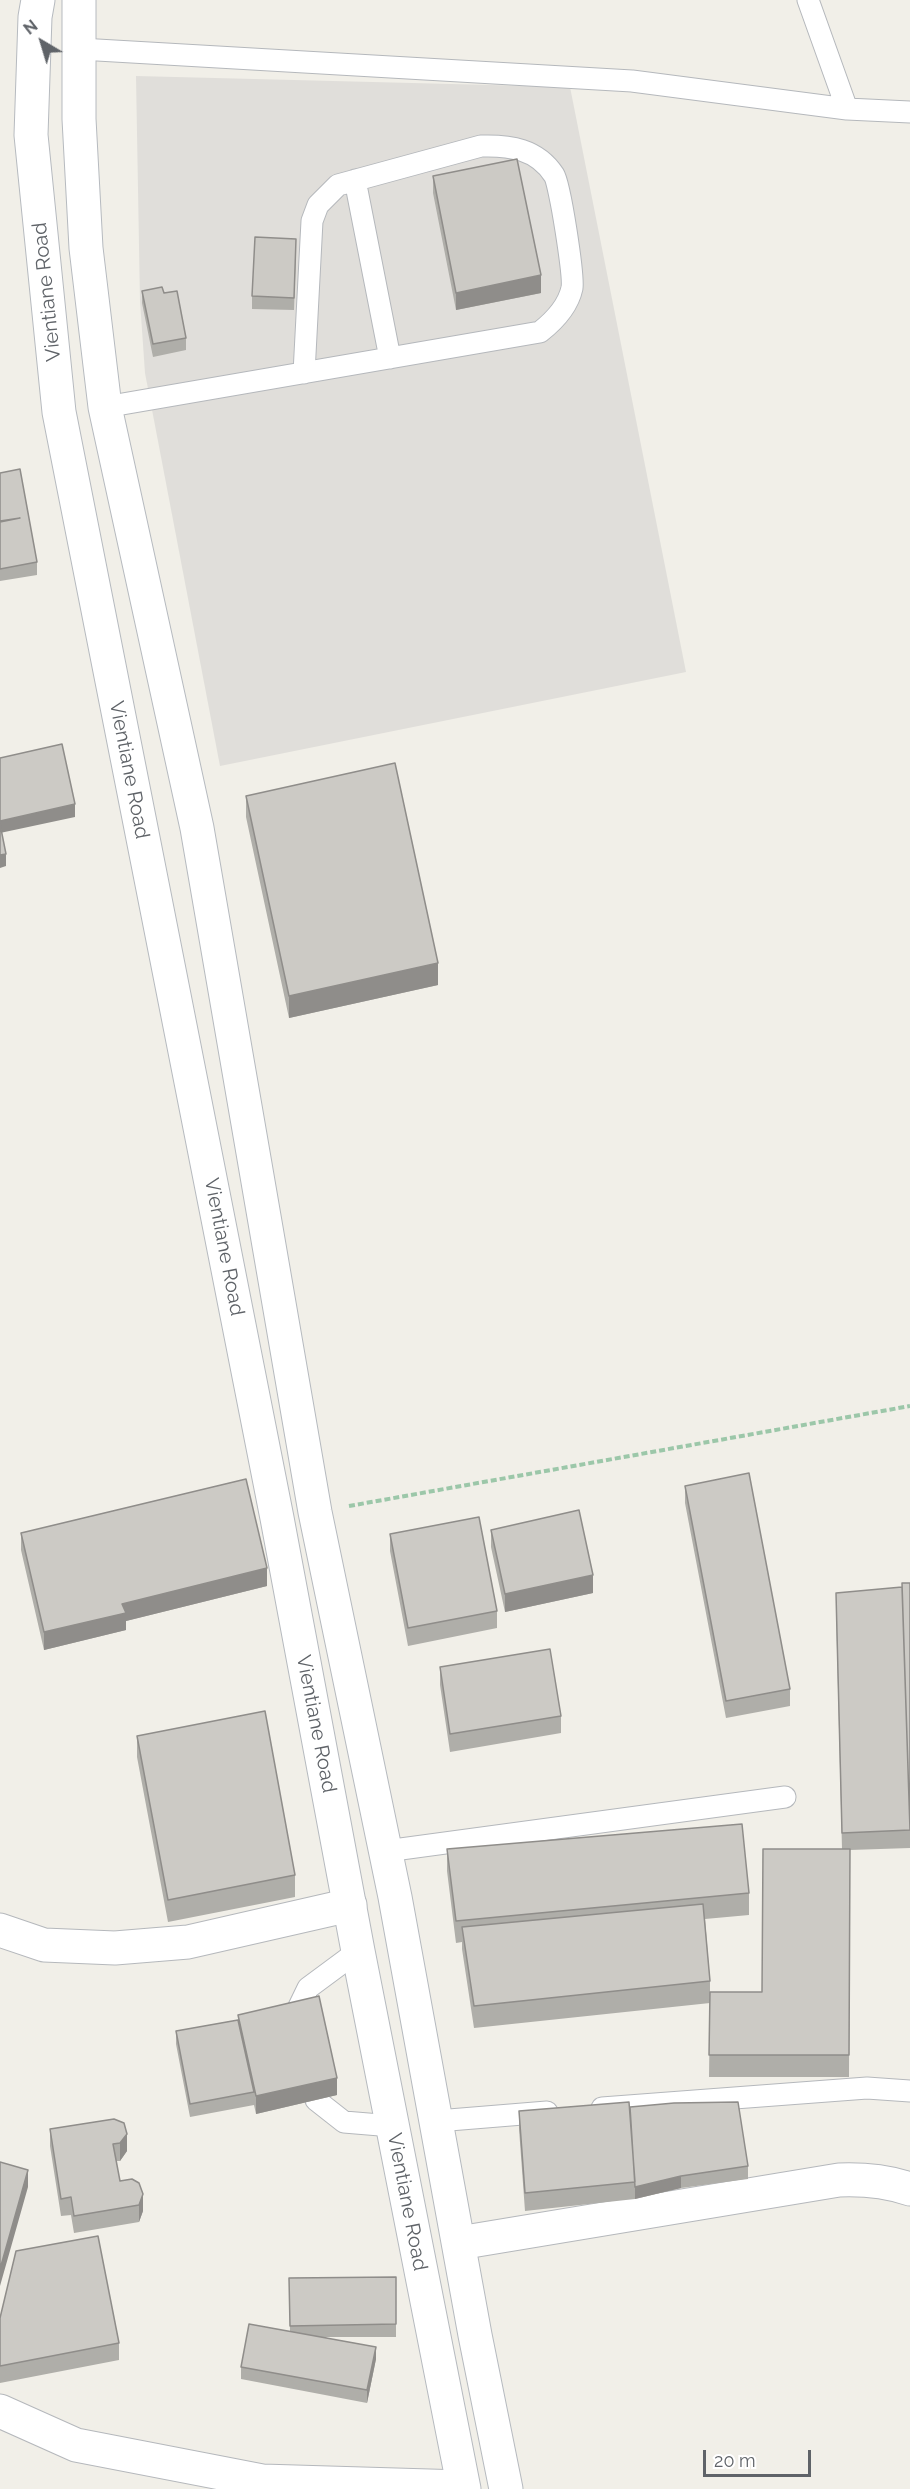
<!DOCTYPE html>
<style>
body{margin:0}
#map{position:relative;width:910px;height:2489px;overflow:hidden;background:#f1efe8;font-family:Raleway,sans-serif}
canvas{display:block}
.north{position:absolute;left:12px;top:12px;width:60px;height:60px;-webkit-text-stroke:4px #fff;paint-order:stroke;rotate:322deg;font-size:16px;font-weight:700;line-height:24px;text-align:center;color:#5f6368}
.north::after{content:'';display:block;margin:auto;width:21px;height:27px;background:#5f6368;clip-path:polygon(50% 0,100% 100%,50% 72%,0 100%)}
.scale{position:absolute;left:703px;top:2450px;width:108px;height:27px;box-sizing:border-box;border:3px solid #5f6368;border-top:0;padding-left:8px;font-size:18px;line-height:21px;white-space:nowrap;color:#5f6368;-webkit-text-stroke:4px #fff;paint-order:stroke}
</style>
<div id="map">
<canvas width="910" height="2489"></canvas>
<div class="north">N</div>
<div class="scale">20 m</div>
</div>
<script>
const g = document.querySelector('canvas').getContext('2d');
g.lineJoin = 'round';
function paint(path, color) { g.fillStyle = color; g.fill(path, 'evenodd'); }
function strokePath(path, color, width, dash) { g.strokeStyle = color; g.lineWidth = width; g.lineCap = dash ? 'butt' : 'round'; g.setLineDash(dash || []); g.stroke(path); }
function write(font, color, halo, rows, align = 'center') {
  g.font = font + ' Raleway,sans-serif'; g.lineWidth = 4.5; g.setLineDash([]); g.textBaseline = 'middle'; g.strokeStyle = halo; g.fillStyle = color; for (const [text, x, y, turn = 0] of rows) {
    g.save(); g.translate(x, y); g.rotate((+turn || 0) * Math.PI / 180); g.textAlign = isNaN(turn) ? turn : align; if (halo) g.strokeText(text, 0, 0); g.fillText(text, 0, 0); g.restore();
  }
}
paint(new Path2D(`
 M136,76L570,87L686,672L220,766L145,373L140,301Z`), '#e0deda');
const lane = new Path2D(`
 M808,0L847,109
 M80,49L632,81L847,109L910,112
 M355,180L390,358
 M105,407C250,382 395,357 540,332C554,321 568,307 572,288C574,276 560,184 554,175C537,149 510,145 481,146L338,185L318,205L312,221L304,373
 M386,1851L785,1797
 M293,2019L308,1988L358,1951
 M316,2100L344,2122L392,2126
 M602,2108L867,2088L910,2091
 M437,2121L547,2112`);
const street = new Path2D(`
 M0,1930L44,1945L115,1948L188,1942L350,1905
 M459,2243L839,2180C864,2179 886,2181 910,2189
 M0,2411L76,2445L262,2481L463,2487`);
const secondary = new Path2D(`
 M38,0L35,17L31,135L59,412L277,1518L358,1951L464,2489
 M79,0V119L86,248L105,407L197,828L315,1512L395,1897L475,2335L506,2489`);
strokePath(lane, '#b5b8bc', 23);
strokePath(street, '#b5b8bc', 35);
strokePath(secondary, '#b6babf', 35);
strokePath(new Path2D(`
 M349,1506L910,1406`), '#9cc7a9', 4, [6, 3]);
strokePath(lane, '#fff', 21);
strokePath(street, '#fff', 33);
strokePath(secondary, '#fff', 33);
paint(new Path2D(`
 M433,176L541,293L456,310L433,193Z
 M296,252L294,310L252,309V296Z
 M142,291L164,293L186,338V350L153,357L142,303Z
 M0,473L37,562V575L0,581Z
 M246,796L438,985L289,1018L246,817Z
 M685,1486L790,1689V1706L726,1718L685,1503Z
 M491,1530L593,1593L505,1612L491,1547Z
 M21,1533L267,1586L126,1621V1630L44,1650L21,1550Z
 M390,1534L497,1611V1628L408,1646L390,1551Z
 M910,1583V1852V1848L850,1850L849,2077H709L710,2003L474,2028L462,1949V1942L456,1943L447,1871V1849L749,1893V1915L705,1919L710,1981V1992H762L842,1849L836,1610L902,1587Z
 M440,1667L561,1716V1733L450,1752L440,1685Z
 M137,1736L295,1875V1897L168,1922L137,1757Z
 M238,2015L337,2095L256,2114L254,2105L190,2117L176,2044V2031L238,2020Z
 M630,2107L748,2166V2179L681,2188L635,2199L525,2211L519,2129V2111Z
 M114,2119L127,2151L120,2161H116L120,2181L132,2179L143,2211L139,2222L74,2233L71,2215L61,2216L50,2146V2129Z
 M396,2277V2337H325L376,2359L367,2403L241,2379V2367L290,2331L289,2278Z
 M0,2318L119,2343V2360L0,2383Z`), '#afaea9');
paint(new Path2D(`
 M541,275V293L456,310V293Z
 M75,804V817L0,833V821Z
 M6,854V866L0,868V855Z
 M438,963V985L289,1018V996Z
 M267,1568V1586L126,1621V1630L44,1650V1632L122,1604Z
 M593,1575V1593L505,1612V1594Z
 M337,2078V2095L256,2114V2096Z
 M127,2134V2151L120,2161V2143Z
 M28,2170V2187L0,2286V2269Z
 M681,2176V2188L635,2199V2187Z
 M143,2194V2211L139,2222V2205Z
 M376,2347V2359L367,2403V2390Z`), '#8f8d8a');
const building = new Path2D(`
 M517,159L541,275L456,293L433,176Z
 M255,237L296,239L294,298L252,296Z
 M162,287L164,293L177,291L186,338L153,344L142,291Z
 M20,469L37,562L0,569V522L20,518L0,521V473Z
 M62,744L75,804L0,821V758Z
 M395,763L438,963L289,996L246,796Z
 M0,824L6,854L0,855Z
 M749,1473L790,1689L726,1701L685,1486Z
 M246,1479L267,1568L122,1604L126,1613L44,1632L21,1533Z
 M579,1510L593,1575L505,1594L491,1530Z
 M479,1517L497,1611L408,1628L390,1534Z
 M902,1583H910V1830Z
 M902,1587L910,1830L842,1833L836,1593Z
 M550,1649L561,1716L450,1734L440,1667Z
 M265,1711L295,1875L168,1900L137,1736Z
 M742,1824L749,1893L456,1921L447,1849Z
 M763,1849H850L849,2055H709L710,1992H762Z
 M703,1904L710,1981L474,2006L462,1927Z
 M319,1996L337,2078L256,2096L238,2015Z
 M238,2020L254,2092L190,2104L176,2031Z
 M629,2102L635,2182L525,2193L519,2111Z
 M738,2102L748,2166L681,2176L635,2187L630,2107L674,2103Z
 M114,2119L124,2123L127,2134L120,2143L113,2144L120,2181L132,2179L139,2183L143,2194L139,2205L74,2216L71,2197L61,2199L50,2129Z
 M0,2162L28,2170L0,2269Z
 M98,2236L119,2343L0,2366V2318L16,2251Z
 M396,2277V2324L290,2326L289,2278Z
 M249,2324L376,2347L367,2390L241,2367Z`);
paint(building, '#cccac5');
strokePath(building, '#8f8d8a', 1.5);
write('20px', '#5f6368', '#fff', [
 ["Vientiane Road",47,292,-96],
 ["Vientiane Road",129,770,79],
 ["Vientiane Road",224,1247,79],
 ["Vientiane Road",316,1724,79],
 ["Vientiane Road",407,2202,79]
]);
</script>
